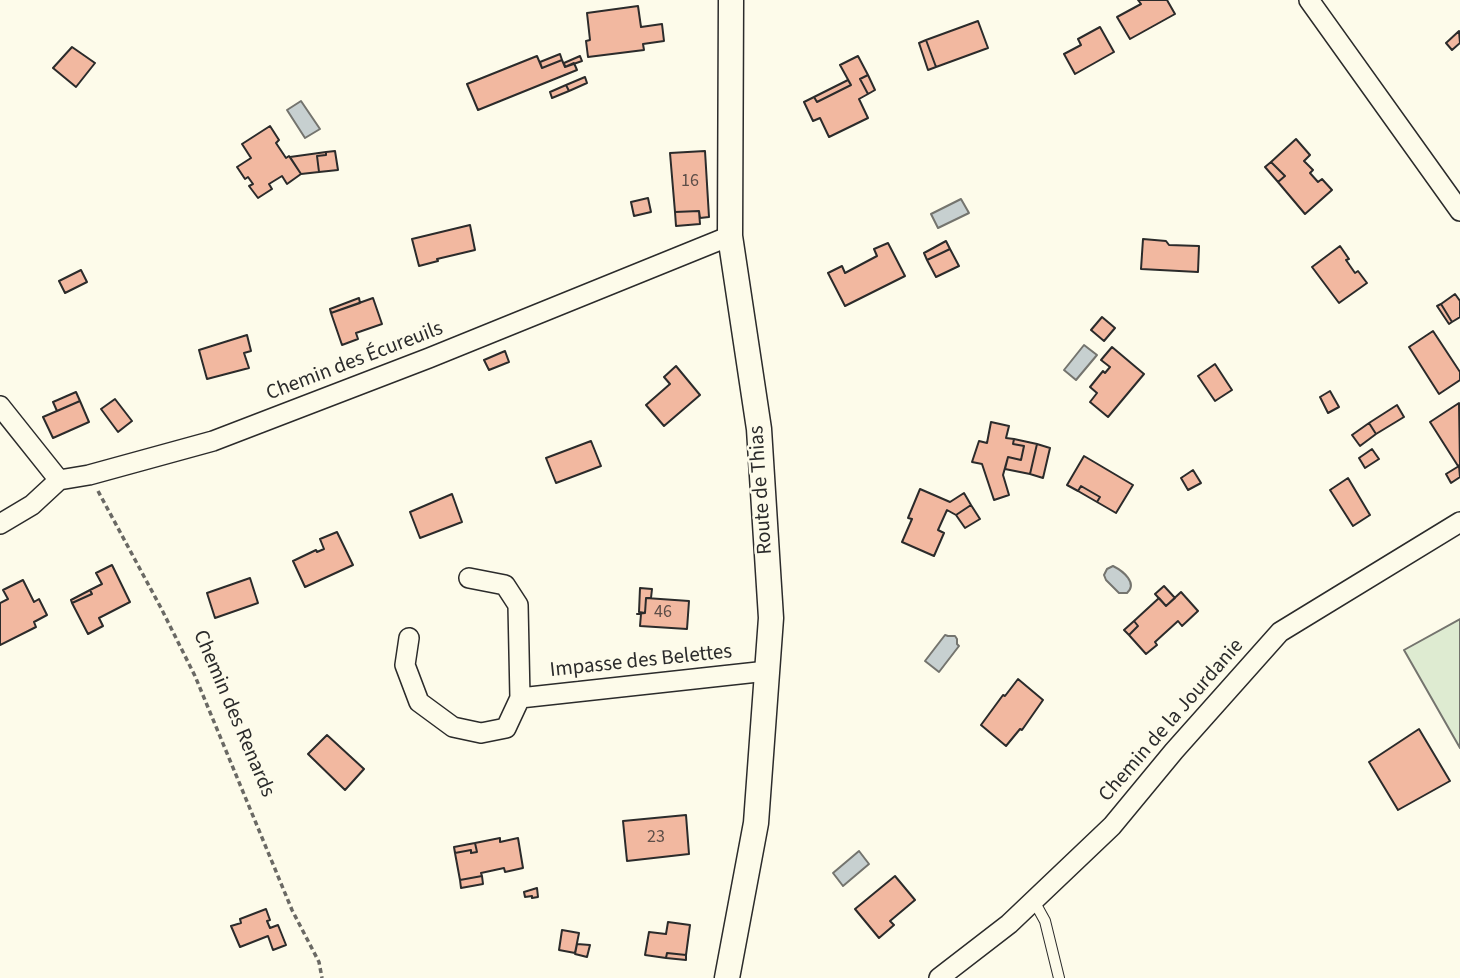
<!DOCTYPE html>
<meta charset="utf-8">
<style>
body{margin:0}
canvas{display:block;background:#fdfbea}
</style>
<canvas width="1460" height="978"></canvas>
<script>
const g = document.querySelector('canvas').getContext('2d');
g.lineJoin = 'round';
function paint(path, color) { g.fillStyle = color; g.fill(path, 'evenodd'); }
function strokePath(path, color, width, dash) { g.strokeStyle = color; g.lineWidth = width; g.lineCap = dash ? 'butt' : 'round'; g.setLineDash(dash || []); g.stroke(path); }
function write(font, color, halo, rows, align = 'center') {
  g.font = font + ' "Source Sans 3",sans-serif'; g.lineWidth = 5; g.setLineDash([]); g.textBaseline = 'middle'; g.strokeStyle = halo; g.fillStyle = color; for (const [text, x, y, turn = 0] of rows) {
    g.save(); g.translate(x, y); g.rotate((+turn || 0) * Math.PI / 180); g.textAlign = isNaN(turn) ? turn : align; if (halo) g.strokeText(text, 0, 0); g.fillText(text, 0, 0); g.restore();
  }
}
const green = new Path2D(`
 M1460,619V748L1404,650Z`);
paint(green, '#deebd1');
strokePath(green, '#74746e', 2);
const water = new Path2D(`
 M301,101L320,129L305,138L287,110Z
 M961,199L969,213L938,228L931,214Z
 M1084,345L1097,355L1076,380L1064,370Z
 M1113,566C1123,571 1138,583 1127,593H1119L1106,580L1104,575L1107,569Z
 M945,635L948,636H955L957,639V644L959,646L939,672L925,661Z
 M859,851L869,864L843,886L833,873Z`);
paint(water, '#c7d0d0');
strokePath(water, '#74746e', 2);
const building = new Path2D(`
 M1138,0H1167L1175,14L1130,39L1117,17L1141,4Z
 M638,6L641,27L662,24L664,41L643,44L644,50L588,57L586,41L590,40L587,13Z
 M978,21L988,48L936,67L926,40Z
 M1100,27L1114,52L1075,74L1064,54L1081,45L1078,39Z
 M1459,31L1460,43L1452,50L1446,43Z
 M926,40L936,67L928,70L919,43Z
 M72,47L95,63L76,87L53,68Z
 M560,54L562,60L542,68L540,62Z
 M537,56L542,68L562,60L565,67L574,63L577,70L478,110L467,84Z
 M580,56L582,61L565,67L564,63Z
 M858,56L868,75L860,79L868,94L859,99L868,118L829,137L820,118L813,121L804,102L814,97L817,102L851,85L840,65Z
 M868,75L875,90L868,94L860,79Z
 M585,77L587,83L569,91L566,85Z
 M848,80L851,85L817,102L814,97Z
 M566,85L569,91L552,98L550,92Z
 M270,126L279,140L276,143L286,158L289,156L301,174L287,184L282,176L269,184L272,189L258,198L249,186L253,184L248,177L245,179L237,167L251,158L242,144Z
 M1296,139L1310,155L1304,161L1313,170L1310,173L1318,182L1322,179L1332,190L1305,214L1278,182L1285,176L1271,162Z
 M335,151L338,170L319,172L317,156L326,155V152Z
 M705,151L709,217L700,218L699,211L675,212L670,153Z
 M326,152V155L317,156L319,172L301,174L290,157Z
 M1271,162L1285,176L1278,182L1265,167Z
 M648,198L651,212L634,216L631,202Z
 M699,211L700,224L676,226L675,212Z
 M470,225L475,250L437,259L438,261L419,266L412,239Z
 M1143,239L1166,241L1169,245L1199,246L1198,272L1141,269Z
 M946,241L950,249L927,260L924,253Z
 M888,243L905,276L845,306L828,273L842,266L845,273L877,256L874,249Z
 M1340,246L1349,259L1346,260L1355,273L1358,271L1367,283L1339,303L1312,267Z
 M950,249L959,266L936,277L927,260Z
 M81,270L87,282L65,293L59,281Z
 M1455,294L1460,301V317L1452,322L1441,304Z
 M359,298L360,303L331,313L330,309Z
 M373,298L382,324L356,333L358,339L342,345L331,313Z
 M1441,304L1452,322L1449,324L1437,306Z
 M1102,317L1115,328L1104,341L1091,330Z
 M1433,331L1460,372V380L1439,394L1409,347Z
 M247,335L251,351L244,353L249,368L207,379L199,350Z
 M1112,347L1144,374L1108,417L1090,402L1097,393L1090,387L1103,371L1105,373L1110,367L1101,360Z
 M505,351L509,362L489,370L484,360Z
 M1215,364L1232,390L1215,401L1198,376Z
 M676,366L700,395L664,426L646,405L670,384L664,377Z
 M1330,391L1339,407L1328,413L1320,397Z
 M76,392L80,401L57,411L53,402Z
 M115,399L132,421L118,432L101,409Z
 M80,401L89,422L53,438L43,417Z
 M1459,403L1460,465L1458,466L1430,422Z
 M1397,405L1404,417L1376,434L1369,423Z
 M991,422L1009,426L1006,438L1014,439L1013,444L1024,446L1021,460L1008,457L1003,475L1009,495L994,500L982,464L972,462L979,441L987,443Z
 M1369,423L1376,434L1360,446L1352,435Z
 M1014,439L1037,444L1030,474L1005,469L1008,457L1021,460L1024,446L1013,444Z
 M591,441L601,466L556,483L546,458Z
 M1037,444L1050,448L1043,478L1030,474Z
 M1372,449L1379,459L1365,468L1359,458Z
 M1084,456L1133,485L1116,513L1097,502L1100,497L1081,486L1078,491L1067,485Z
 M1459,466L1460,477L1451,483L1446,474Z
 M1193,470L1201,483L1188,490L1181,478Z
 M1348,478L1370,515L1353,526L1330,490Z
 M1081,486L1100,497L1097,502L1078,491Z
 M920,489L950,502L964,493L971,505L956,515L947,510L938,530L944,533L934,556L902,542L912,519L908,518Z
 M452,494L462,522L420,538L410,512Z
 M971,505L980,519L965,528L956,515Z
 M337,532L353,565L305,587L293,561L316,550L317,552L324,549L320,539Z
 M112,565L130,602L99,618L103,626L88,634L72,603L92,594L90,590L102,584L96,573Z
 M250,578L258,603L215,618L207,593Z
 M23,580L34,602L39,599L47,615L34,622L36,627L0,645V603L8,599L3,590Z
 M1164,586L1175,598L1166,606L1155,594Z
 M640,588L652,589L651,598H646L645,613L639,612Z
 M90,590L92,594L72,603L71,600Z
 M1181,592L1198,611L1182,626L1178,621L1155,642L1157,645L1146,654L1129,635L1138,626L1134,621L1159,598L1166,606Z
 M646,598L689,601L687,629L640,626L641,614H637L645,613Z
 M1134,621L1138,626L1129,635L1124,630Z
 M1018,679L1043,700L1022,730L1020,729L1006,746L981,725L1003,695L1005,696Z
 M1419,729L1450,781L1398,810L1369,762Z
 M327,735L364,769L345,790L308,754Z
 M686,815L689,854L627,861L623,821Z
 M500,838V842L518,838L523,868L505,872L504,868L481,873L482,876L460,880L455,853L471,850V853L477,852L475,843Z
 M475,843L477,852L471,853V850L455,853L454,847Z
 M482,876L483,884L461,888L460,880Z
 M895,876L915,900L890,921L894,925L879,938L855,909Z
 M537,888L538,897L532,898V896L525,897L524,892Z
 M266,909L270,920L267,921L270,928L278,925L286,945L273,950L268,936L240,947L231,926L241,923L240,919Z
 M668,922L690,925L686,955L667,953L666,958L645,955L649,932L666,934Z
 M562,930L579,933L575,953L559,950Z
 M577,944L590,945L587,957L575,954Z
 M667,953L686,955V960L666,958Z`);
paint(building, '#f2b8a0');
strokePath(building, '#2b2b2b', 2);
const service = new Path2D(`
 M1034,901L1045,921L1059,978`);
const minor = new Path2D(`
 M1309,0L1460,211
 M0,406L59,480
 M0,524L32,505L59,480L89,475L213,441L429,358L730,236
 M469,578L505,585L518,605L520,698
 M409,638L405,665L419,702L453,727L481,733L506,728L520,698L767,671
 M939,978L1009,924L1112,826L1174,751L1280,632L1460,522`);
const tertiary = new Path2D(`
 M727,978L756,823L771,618L759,429L730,236L731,0`);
strokePath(service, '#2b2b2b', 12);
strokePath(minor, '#2b2b2b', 22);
strokePath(tertiary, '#2b2b2b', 27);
strokePath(new Path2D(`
 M98,491L161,608L195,676L292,910L319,962L322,978`), '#6a6964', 3.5, [5, 3.5]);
strokePath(service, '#fdfbea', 10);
strokePath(minor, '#fdfbea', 19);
strokePath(tertiary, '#fdfbea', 24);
write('18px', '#5d4e48', null, [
 ["16",690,182],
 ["46",663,613],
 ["23",656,838]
]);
write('21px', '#2b2b2b', '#fdfbea', [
 ["Chemin des Écureuils",355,362,-21],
 ["Route de Thias",762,490,-94],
 ["Impasse des Belettes",641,662,-6],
 ["Chemin des Renards",233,714,67],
 ["Chemin de la Jourdanie",1172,721,-49]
]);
</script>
